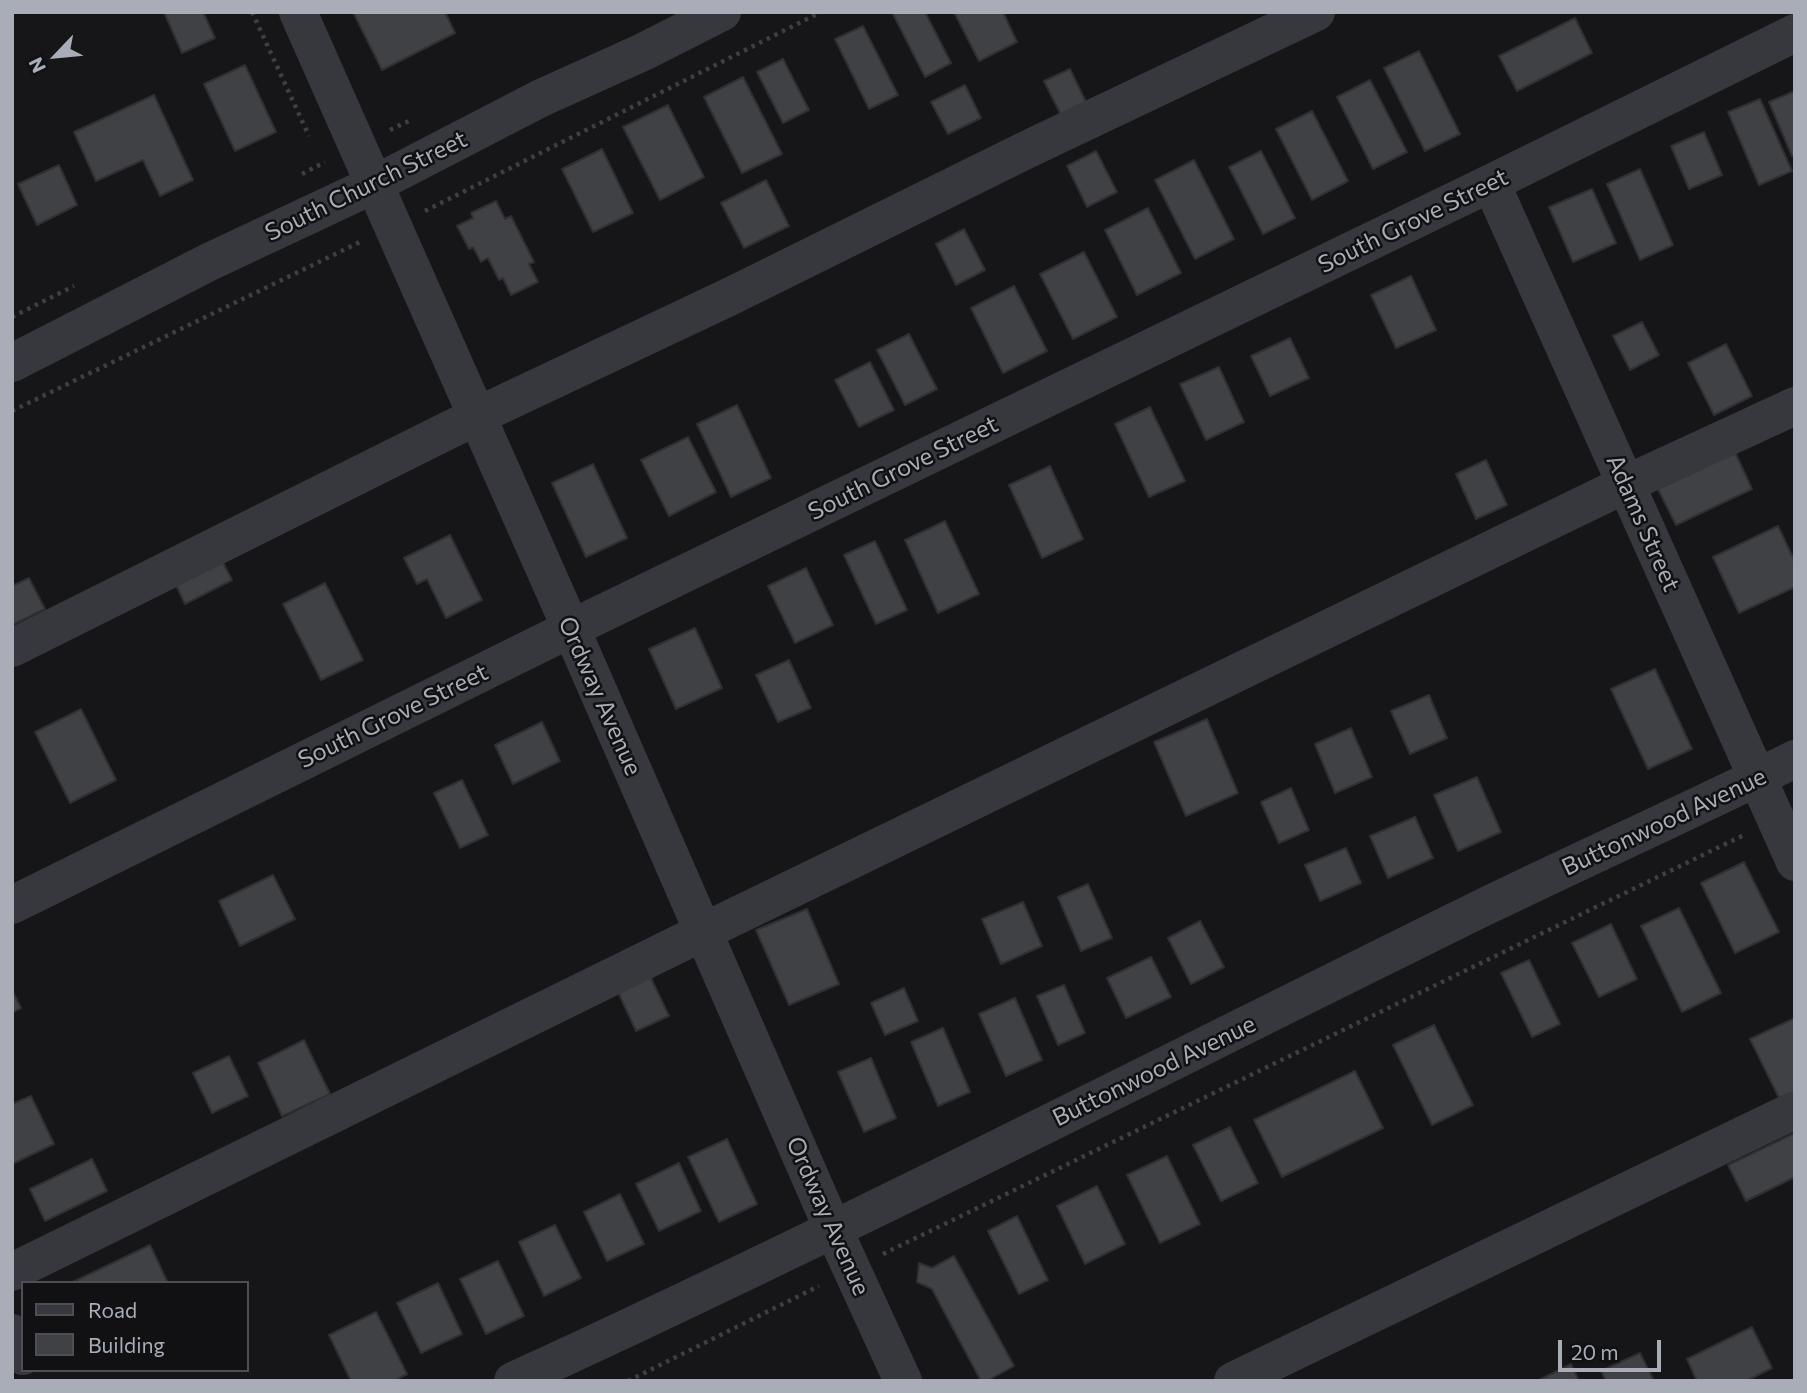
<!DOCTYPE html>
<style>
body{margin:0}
#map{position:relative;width:1807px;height:1393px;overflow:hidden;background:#161618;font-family:Commissioner,sans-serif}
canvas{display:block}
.frame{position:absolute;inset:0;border:14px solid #a8adb8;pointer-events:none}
.legend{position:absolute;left:21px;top:1281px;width:228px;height:91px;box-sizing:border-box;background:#111113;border:2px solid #4d4f55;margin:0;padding:9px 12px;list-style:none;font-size:21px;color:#a8adb8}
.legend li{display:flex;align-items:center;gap:14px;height:35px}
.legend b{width:35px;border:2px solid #4d4f55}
.north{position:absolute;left:21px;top:21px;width:70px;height:70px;-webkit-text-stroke:5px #111113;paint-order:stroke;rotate:244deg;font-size:19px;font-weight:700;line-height:28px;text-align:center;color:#a8adb8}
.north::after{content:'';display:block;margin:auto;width:24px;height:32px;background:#a8adb8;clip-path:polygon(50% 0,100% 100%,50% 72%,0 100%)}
.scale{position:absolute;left:1558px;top:1340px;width:103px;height:32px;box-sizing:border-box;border:4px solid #a8adb8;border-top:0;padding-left:9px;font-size:21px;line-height:24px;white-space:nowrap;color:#a8adb8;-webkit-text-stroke:5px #111113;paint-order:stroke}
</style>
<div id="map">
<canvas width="1807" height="1393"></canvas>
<div class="frame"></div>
<ul class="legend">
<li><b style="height:9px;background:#37383d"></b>Road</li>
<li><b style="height:19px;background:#404145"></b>Building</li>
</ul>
<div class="north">N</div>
<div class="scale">20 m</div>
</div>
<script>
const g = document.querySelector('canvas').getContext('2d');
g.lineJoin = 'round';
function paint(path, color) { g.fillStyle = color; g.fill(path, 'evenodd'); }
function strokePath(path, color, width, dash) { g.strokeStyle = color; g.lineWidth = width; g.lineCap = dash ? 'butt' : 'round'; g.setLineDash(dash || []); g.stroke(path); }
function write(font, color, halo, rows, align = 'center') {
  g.font = font + ' Commissioner,sans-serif'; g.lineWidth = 5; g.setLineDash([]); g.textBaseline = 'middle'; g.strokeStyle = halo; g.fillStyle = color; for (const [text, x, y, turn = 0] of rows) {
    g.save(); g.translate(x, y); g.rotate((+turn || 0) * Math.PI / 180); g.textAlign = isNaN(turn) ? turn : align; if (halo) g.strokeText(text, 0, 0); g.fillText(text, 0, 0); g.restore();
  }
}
const building = new Path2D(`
 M164,12H203L215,38L182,53Z
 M357,12H445L455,33L382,70L354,14Z
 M892,12H925L951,63L925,77Z
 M954,12H1003L1017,42L979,61Z
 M1575,18L1592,53L1517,91L1499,56Z
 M863,26L898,95L869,109L835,39Z
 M1419,51L1460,134L1425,151L1384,68Z
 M783,59L809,110L783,123L757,72Z
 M245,65L276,132L235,151L204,84Z
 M1070,69L1088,106L1063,119L1044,81Z
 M743,77L782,154L742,173L704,97Z
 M1370,80L1407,152L1373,169L1337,97Z
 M965,85L981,118L948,134L931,102Z
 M1795,91V155L1792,156L1769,102Z
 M154,95L193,180L160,196L143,160L96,181L74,132Z
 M1760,99L1792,171L1759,185L1728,112Z
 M668,105L704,177L660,200L623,127Z
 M1312,111L1348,181L1312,200L1276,129Z
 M1704,132L1722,175L1689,189L1671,146Z
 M602,149L633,213L593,232L562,169Z
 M1096,151L1117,192L1087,207L1067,166Z
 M1261,151L1295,218L1263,234L1229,167Z
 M1194,160L1234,239L1195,259L1155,180Z
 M59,165L77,205L37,225L18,184Z
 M1640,169L1673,245L1640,260L1607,184Z
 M766,180L789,226L744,248L721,203Z
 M1592,189L1616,243L1573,262L1549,207Z
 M496,201L505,219L511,216L534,262L529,264L538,282L511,295L503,278L499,280L488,258L481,262L473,247L469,249L457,226L473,218L471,213Z
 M1148,208L1181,273L1137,295L1105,230Z
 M964,229L985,270L956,285L936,244Z
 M1084,252L1117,317L1073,339L1040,274Z
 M1411,276L1436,330L1396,348L1371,295Z
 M1014,286L1047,351L1003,373L971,308Z
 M1642,322L1659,355L1630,370L1613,336Z
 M909,334L937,389L905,405L877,350Z
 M1290,338L1309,378L1270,396L1251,356Z
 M1726,344L1752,396L1714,415L1688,363Z
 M870,362L894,410L859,427L835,380Z
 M1219,367L1244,422L1206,440L1180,384Z
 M737,405L771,478L731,497L697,424Z
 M1150,407L1185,481L1149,497L1115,424Z
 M688,437L716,492L669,516L641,460Z
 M1735,452L1752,489L1676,525L1658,489Z
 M1486,460L1507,505L1476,519L1456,474Z
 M593,464L627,538L586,557L552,483Z
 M1050,466L1083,539L1042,558L1009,485Z
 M945,521L979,594L938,613L905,540Z
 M1778,526L1795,562V587L1739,613L1713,557Z
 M450,535L482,600L446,618L427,579L417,584L404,558Z
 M875,541L907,610L876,624L844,555Z
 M218,553L232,580L185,604L172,577Z
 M806,568L833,625L795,643L768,586Z
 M29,578L45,609L12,625V586Z
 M325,583L363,660L321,680L283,604Z
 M695,628L722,688L676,709L649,649Z
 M789,660L811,708L778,722L756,675Z
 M1655,669L1692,749L1648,769L1611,689Z
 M1429,695L1447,738L1410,754L1391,711Z
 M81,709L116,780L70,803L35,732Z
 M1207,719L1238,793L1186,816L1154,742Z
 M542,722L560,761L513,784L495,745Z
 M1351,728L1372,777L1335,793L1315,744Z
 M1477,777L1501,832L1458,851L1434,795Z
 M462,780L488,835L460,848L434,793Z
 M1291,788L1309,830L1279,843L1261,802Z
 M1415,817L1433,858L1388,878L1370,836Z
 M1346,848L1361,883L1320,901L1305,865Z
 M1744,862L1779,932L1735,953L1701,883Z
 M273,875L295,919L240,946L219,901Z
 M1088,884L1112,938L1081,951L1058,897Z
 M1023,902L1042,946L1001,964L982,919Z
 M1679,908L1721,993L1682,1012L1641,926Z
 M807,909L839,984L789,1005L756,930Z
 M1200,921L1224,967L1191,984L1168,938Z
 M1611,924L1637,979L1599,997L1572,943Z
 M1151,957L1171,997L1126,1018L1107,978Z
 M1529,960L1560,1024L1532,1037L1501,973Z
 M650,976L669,1016L636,1031L618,992Z
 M1064,985L1085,1033L1058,1045L1037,996Z
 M904,988L918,1021L885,1035L871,1003Z
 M12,990L21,1008L12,1013Z
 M1015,998L1042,1060L1006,1076L979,1014Z
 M1795,1018V1097L1782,1104L1750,1039Z
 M1434,1025L1473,1105L1432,1125L1393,1045Z
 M943,1028L970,1092L938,1106L911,1042Z
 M304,1040L330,1094L282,1116L258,1063Z
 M229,1056L248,1096L212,1113L193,1073Z
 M871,1058L896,1118L864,1132L838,1072Z
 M1355,1071L1383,1128L1282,1177L1254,1120Z
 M31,1096L54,1144L12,1164V1104Z
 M1230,1127L1258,1183L1221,1201L1193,1145Z
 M1795,1133V1177L1746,1201L1728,1165Z
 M727,1139L757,1204L719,1222L688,1157Z
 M1167,1156L1200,1224L1160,1243L1127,1175Z
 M92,1159L107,1191L45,1221L30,1189Z
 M679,1163L701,1211L659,1231L636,1184Z
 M1097,1186L1125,1244L1085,1264L1057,1206Z
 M620,1194L644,1244L607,1261L584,1212Z
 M1017,1216L1048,1280L1019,1294L988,1231Z
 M555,1225L581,1278L544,1296L519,1242Z
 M150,1245L168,1283H71Z
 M954,1256L1014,1366L987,1381H981L932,1289L917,1282L919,1263L932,1268Z
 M498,1261L524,1316L486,1334L460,1279Z
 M438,1283L462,1334L421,1353L397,1303Z
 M376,1312L407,1374L394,1381H351L329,1335Z
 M1752,1327L1772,1368L1746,1381H1697L1687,1359Z
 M1640,1353L1654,1381H1606L1601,1371Z
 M1571,1364L1579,1381H1537Z`);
paint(building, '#404145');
strokePath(building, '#303034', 2);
strokePath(new Path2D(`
 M252,12L309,136
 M390,130L413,119
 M302,174L325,162
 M425,211L821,12
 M12,317L74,286
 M12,411L360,242
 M883,1254L1744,835
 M628,1381L819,1286`), '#3d3f44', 4.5, [3.5, 5]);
strokePath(new Path2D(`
 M298,12L562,608L825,1211L903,1381
 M1491,183L1795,862
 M12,363L209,262L375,184L541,98L643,52L722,12
 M12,648L477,416L729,297L1024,151L1316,12
 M12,905L570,629L1491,183L1795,33
 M12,1272L703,932L1626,484L1795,406
 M12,1333L23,1356
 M513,1381C838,1232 1157,1068 1478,910C1583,859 1690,811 1795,759
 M1233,1381L1795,1110`), '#37383d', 38);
write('24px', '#a8adb8', '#111113', [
 ["South Church Street",366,186,-26],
 ["South Grove Street",1413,221,-26],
 ["South Grove Street",903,468,-26],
 ["Adams Street",1643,523,66],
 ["Ordway Avenue",600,696,66],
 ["South Grove Street",393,716,-26],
 ["Buttonwood Avenue",1664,822,-25],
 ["Buttonwood Avenue",1154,1071,-26],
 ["Ordway Avenue",828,1216,66]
]);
</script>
